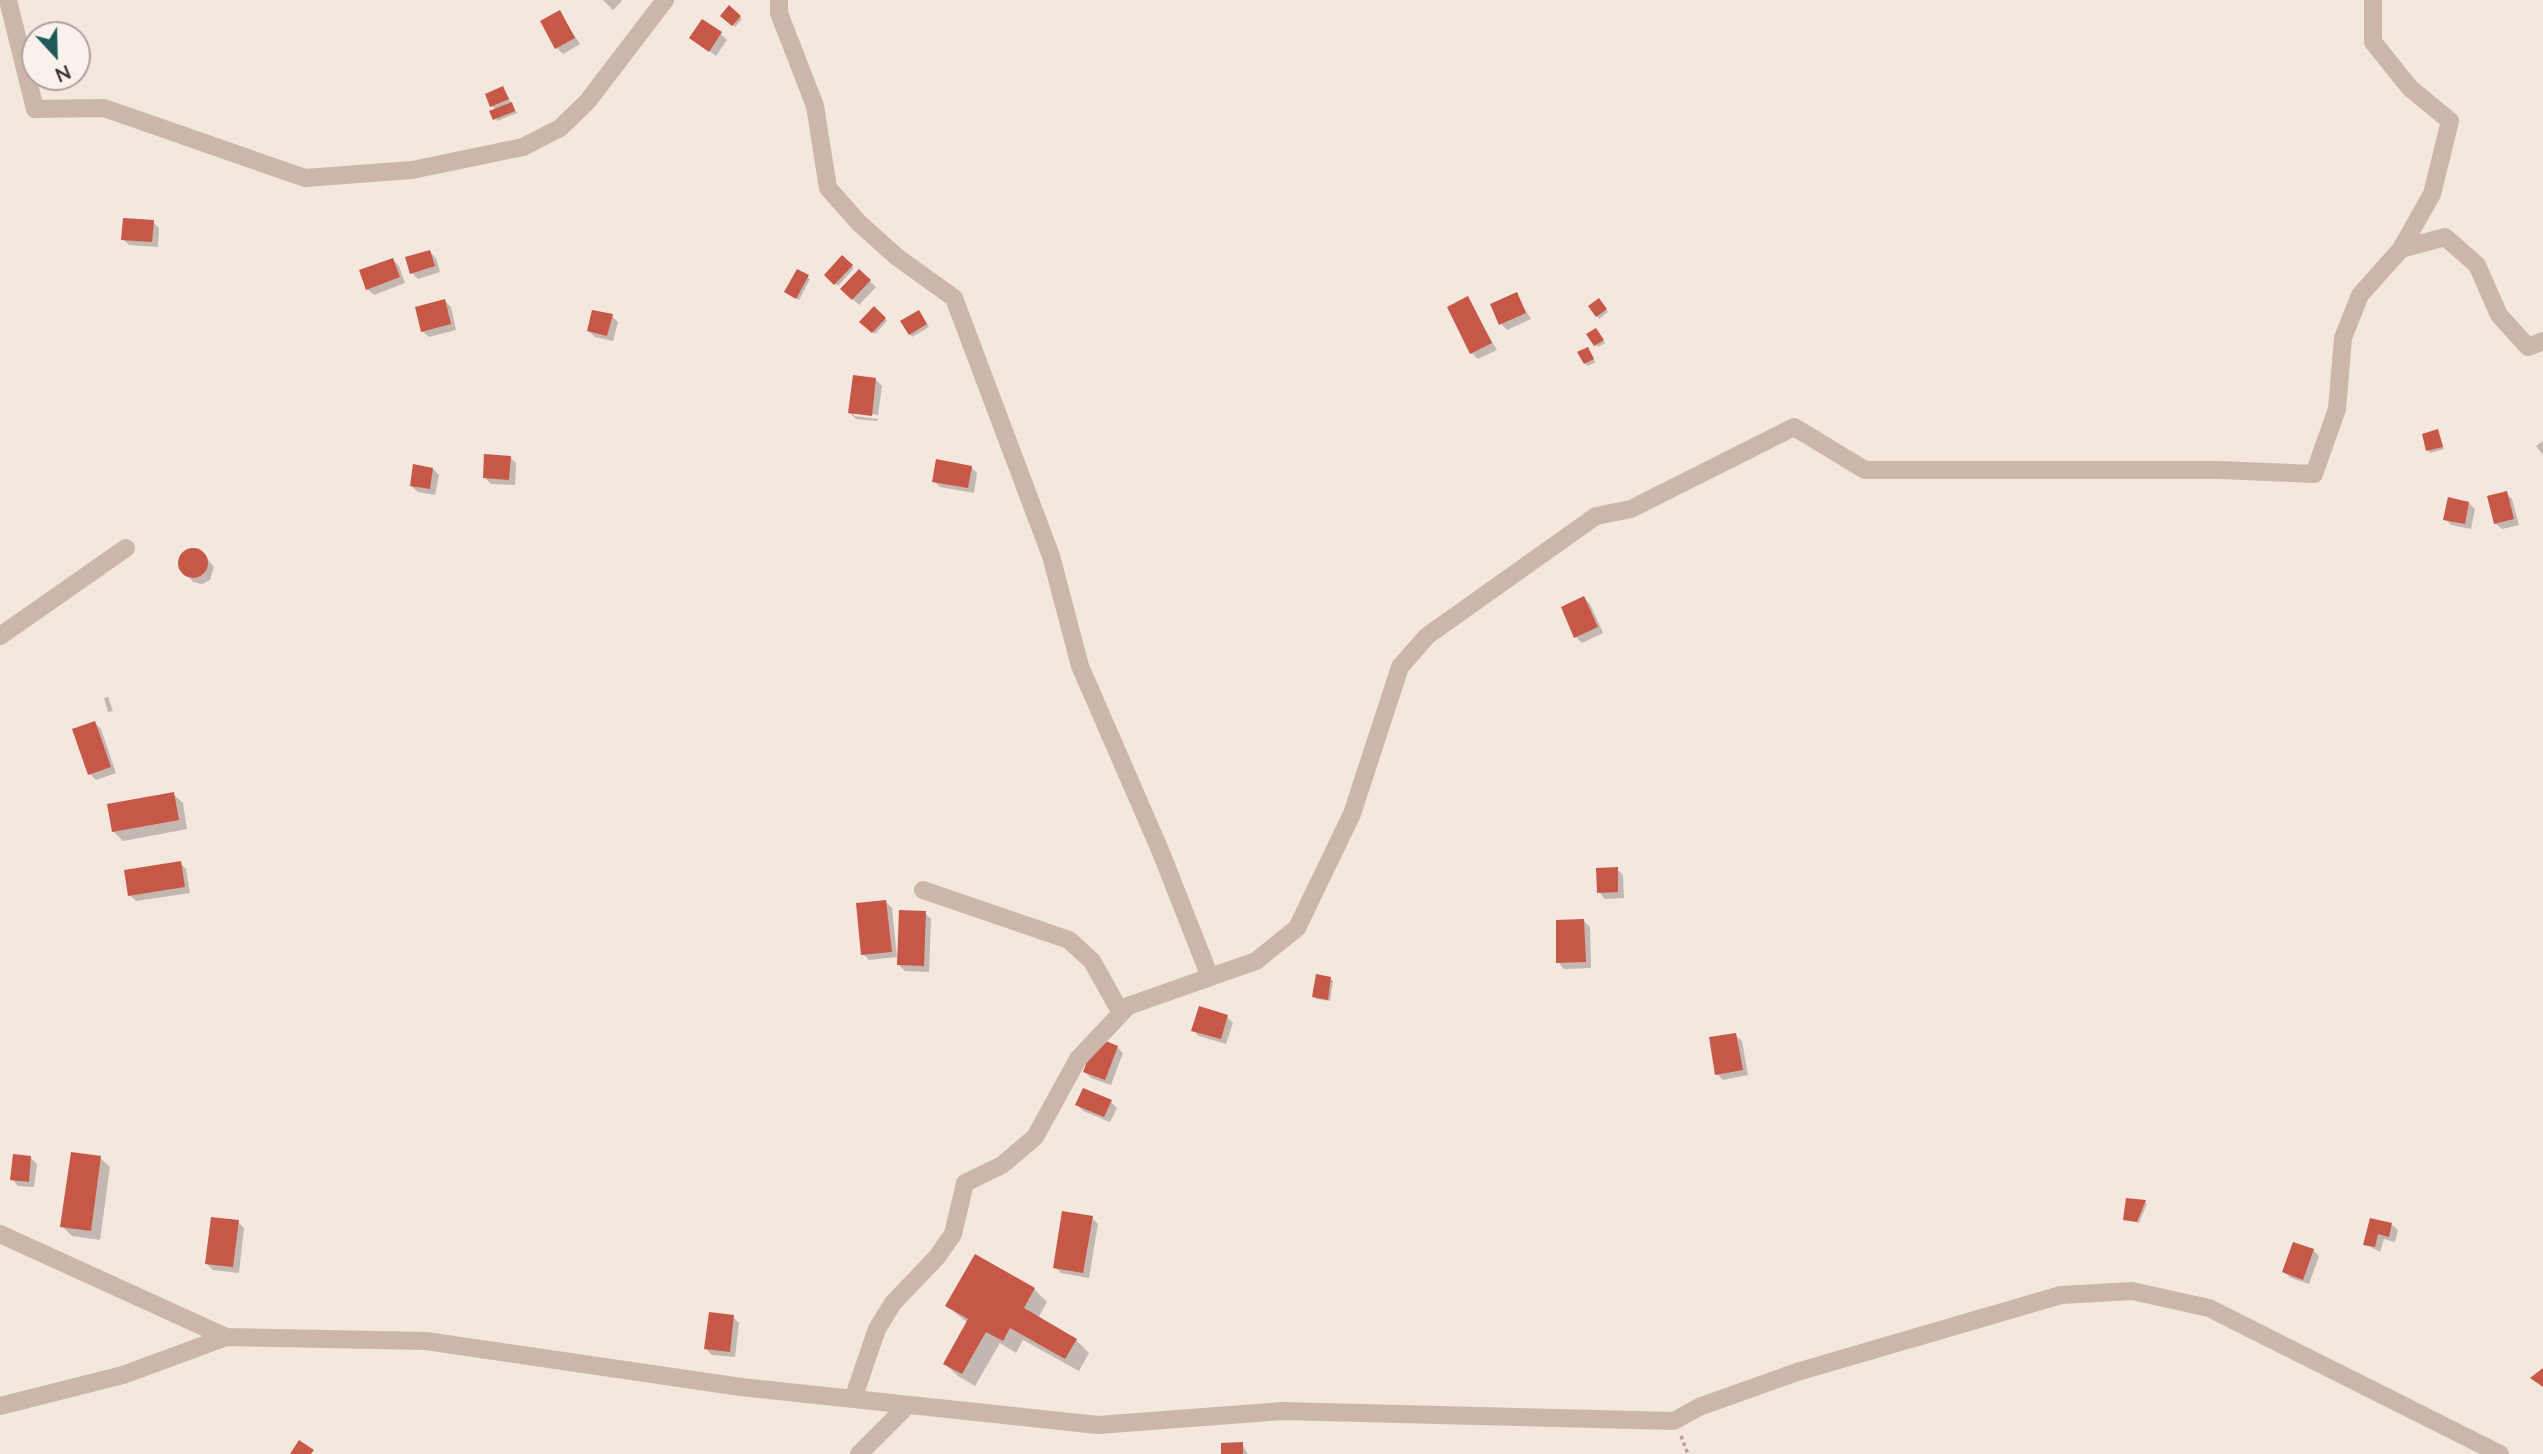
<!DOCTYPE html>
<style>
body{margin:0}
#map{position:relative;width:2543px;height:1454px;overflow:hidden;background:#f3e7de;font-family:Lato,sans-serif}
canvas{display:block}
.north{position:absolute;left:21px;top:21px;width:70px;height:70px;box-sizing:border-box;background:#faf1eb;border:2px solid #ada29d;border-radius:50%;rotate:158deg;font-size:19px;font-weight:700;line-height:28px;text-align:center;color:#392c29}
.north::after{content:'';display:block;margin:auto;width:24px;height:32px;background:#1e5b58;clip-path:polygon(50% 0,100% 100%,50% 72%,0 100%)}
</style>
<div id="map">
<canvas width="2543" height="1454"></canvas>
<div class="north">N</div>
</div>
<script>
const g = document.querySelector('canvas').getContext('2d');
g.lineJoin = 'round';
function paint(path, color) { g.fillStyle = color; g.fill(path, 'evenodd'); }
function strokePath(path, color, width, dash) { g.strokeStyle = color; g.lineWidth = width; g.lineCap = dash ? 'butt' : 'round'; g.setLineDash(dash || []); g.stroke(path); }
paint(new Path2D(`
 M603,0H621L622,1L613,10Z
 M729,8L742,19L735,27L722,15Z
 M559,12L580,44L563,54L557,48Z
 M721,34L727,40L716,56L692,38Z
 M503,88L517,113L497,121L496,110L492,106Z
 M153,222L159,228L158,247L129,245L123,239Z
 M430,252L436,258L440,272L418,279L412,273Z
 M842,257L854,268L838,286L826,275Z
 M393,260L399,266L405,283L374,295L367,289Z
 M798,271L810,279L799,300L789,294Z
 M859,271L876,287L859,305L842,289Z
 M1516,294L1531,319L1507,330L1501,324Z
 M1468,299L1497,350L1478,359L1472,353Z
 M445,301L451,307L456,330L429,337L422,331Z
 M1602,302L1608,312L1599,319L1597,316Z
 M874,308L887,321L875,334L861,322Z
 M921,314L929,327L912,337L910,334Z
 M612,316L618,322L613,341L595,337L588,331Z
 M1598,333L1605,343L1598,347L1596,345Z
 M1590,351L1595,362L1588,366L1585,363Z
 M876,380L882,386L878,415L854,412V416L878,419L877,421L856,419L850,413Z
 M2438,431L2444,449L2430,453L2428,450Z
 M2543,441V455L2536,446Z
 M510,457L516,463L515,485L491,484L485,478Z
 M971,467L977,473L974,493L940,487L934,481Z
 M433,469L439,475L435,495L418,492L411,486Z
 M2506,493L2512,499L2519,525L2502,529L2495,523Z
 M2469,503L2475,509L2471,529L2451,525L2445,519Z
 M194,549L203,553L214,567L210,580L202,584L193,582L180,563L183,555Z
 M1584,598L1590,604L1603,633L1582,643L1576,637Z
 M108,697L113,711L108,712L104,698Z
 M95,723L101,729L116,773L96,780L90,774Z
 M173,794L183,803L187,829L123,841L113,831Z
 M180,863L186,869L190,893L136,901L130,895Z
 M1617,869L1623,875L1624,898L1605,899L1599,892Z
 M886,902L892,908L897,957L869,960L863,954Z
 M925,913L931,919L929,972L905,971L899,965Z
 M1584,921L1590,927L1591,968L1564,969L1558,962Z
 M1330,978L1333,981L1330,1001L1317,999L1314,997Z
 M1227,1017L1233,1023L1226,1044L1199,1036L1193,1030Z
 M1735,1035L1742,1041L1748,1075L1723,1080L1717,1074Z
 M1117,1047L1123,1053L1111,1085L1091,1078L1085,1072Z
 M1111,1102L1117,1108L1110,1122L1083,1111L1077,1104Z
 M31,1158L37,1164L34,1187L18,1186L12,1179Z
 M100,1158L110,1167L100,1240L72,1236L62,1226Z
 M2145,1202L2147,1204L2139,1223L2125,1219Z
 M1092,1218L1098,1224L1089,1278L1061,1273L1055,1267Z
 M2371,1220L2391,1224L2398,1230L2395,1242L2384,1239L2380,1252L2365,1244Z
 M238,1222L244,1228L239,1273L213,1270L207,1264Z
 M2313,1250L2319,1256L2309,1284L2291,1278L2284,1272Z
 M1034,1289L1047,1302L1038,1318L1076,1340L1089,1353L1079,1371L1023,1340L1016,1353L1000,1343L975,1386L958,1376L945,1364L968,1323L947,1306Z
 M733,1317L739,1323L735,1357L712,1355L706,1349Z
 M1242,1444L1248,1454H1223Z`), '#0003');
paint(new Path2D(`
 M729,5L741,16L732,26L720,16Z
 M560,10L575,38L555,49L540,21Z
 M702,19L722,32L709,52L689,38Z
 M503,86L509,99L490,107L485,94Z
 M512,102L515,111L493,120L489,111Z
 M123,218L154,220L152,242L121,240Z
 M430,250L435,266L410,274L405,257Z
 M842,255L853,265L834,285L824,275Z
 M393,258L400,277L366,290L359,270Z
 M797,269L809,275L796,299L784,292Z
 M859,269L871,280L852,300L840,289Z
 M1517,292L1526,313L1499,325L1490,304Z
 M1468,296L1492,343L1470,354L1447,307Z
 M1599,298L1607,309L1596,317L1588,306Z
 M445,299L451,324L421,332L415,307Z
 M874,306L886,318L872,333L859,322Z
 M592,310L613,314L607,336L587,331Z
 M919,310L927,324L909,335L900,321Z
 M1596,328L1604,340L1594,346L1586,334Z
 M1588,347L1594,359L1584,364L1577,352Z
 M853,375L876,378L872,416L848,413Z
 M2438,429L2443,447L2426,451L2422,434Z
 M484,454L511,456L509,480L483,478Z
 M936,459L972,466L968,488L932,482Z
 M413,464L433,468L430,489L410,486Z
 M2507,491L2514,519L2494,524L2487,496Z
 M2448,497L2469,502L2465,524L2443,520Z
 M178 563a15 15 0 1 1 30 0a15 15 0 1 1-30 0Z
 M1584,596L1598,627L1574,638L1561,607Z
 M95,721L111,767L88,775L72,729Z
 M174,792L179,820L112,832L107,804Z
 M181,861L185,887L128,896L124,870Z
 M1618,867V892L1597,893L1596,868Z
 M886,900L892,952L861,955L856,903Z
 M899,910L926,911L924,966L897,965Z
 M1584,919L1586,962L1556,963V920Z
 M1316,974L1331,977L1328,1000L1312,997Z
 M1199,1006L1228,1015L1221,1039L1191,1031Z
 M1736,1033L1743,1070L1715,1075L1709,1037Z
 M1096,1037L1118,1046L1105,1080L1083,1072Z
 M1083,1088L1112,1100L1104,1117L1075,1105Z
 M71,1152L101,1156L91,1231L60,1227Z
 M13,1154L31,1156L29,1182L10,1180Z
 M2126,1198L2146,1200L2137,1222L2123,1220Z
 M1062,1211L1093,1216L1083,1273L1053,1268Z
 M211,1217L239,1220L233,1267L205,1264Z
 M2370,1218L2392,1223L2389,1237L2378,1234L2375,1247L2363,1245Z
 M2293,1242L2314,1249L2303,1280L2282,1272Z
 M975,1254L1035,1288L1024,1308L1077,1339L1065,1359L1010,1328L1003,1341L986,1332L962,1374L943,1364L968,1319L945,1306Z
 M709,1312L734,1315L730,1352L704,1349Z
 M2543,1368V1387L2530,1378Z
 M299,1440L314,1450L311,1454H290Z
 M1243,1442V1454H1221V1443Z`), '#c75747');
strokePath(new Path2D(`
 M1681,1436L1688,1454`), '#b79f93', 3.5, [3.5, 3.5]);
strokePath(new Path2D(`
 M8,0L35,109L104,108L305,178L412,170L523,147L560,128L587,102L665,0
 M779,0V13L815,106L828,188L859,223L897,257L954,298L1051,556L1080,666L1160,850L1210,977
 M2401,249L2445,237L2477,265L2499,315L2528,347L2543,341
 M0,636L126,548
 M923,890L1069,940L1092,961L1121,1013
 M0,1234L226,1337L426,1341L741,1387L1098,1425L1283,1411L1674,1421L1699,1407L1797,1372L2061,1295L2132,1291L2209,1308L2500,1454
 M853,1399L877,1329L893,1303L937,1257L953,1234L965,1183L1002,1165L1035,1137L1078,1059L1128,1006L1256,961L1297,928L1352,814L1400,667L1427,636L1596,516L1631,509L1794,427L1865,470H2221L2314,474L2337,409L2343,338L2360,295L2401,249L2432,194L2450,121L2410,88L2373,42V0
 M0,1406L123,1375L226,1337
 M859,1454L908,1405`), '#ccb5a9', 18);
</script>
